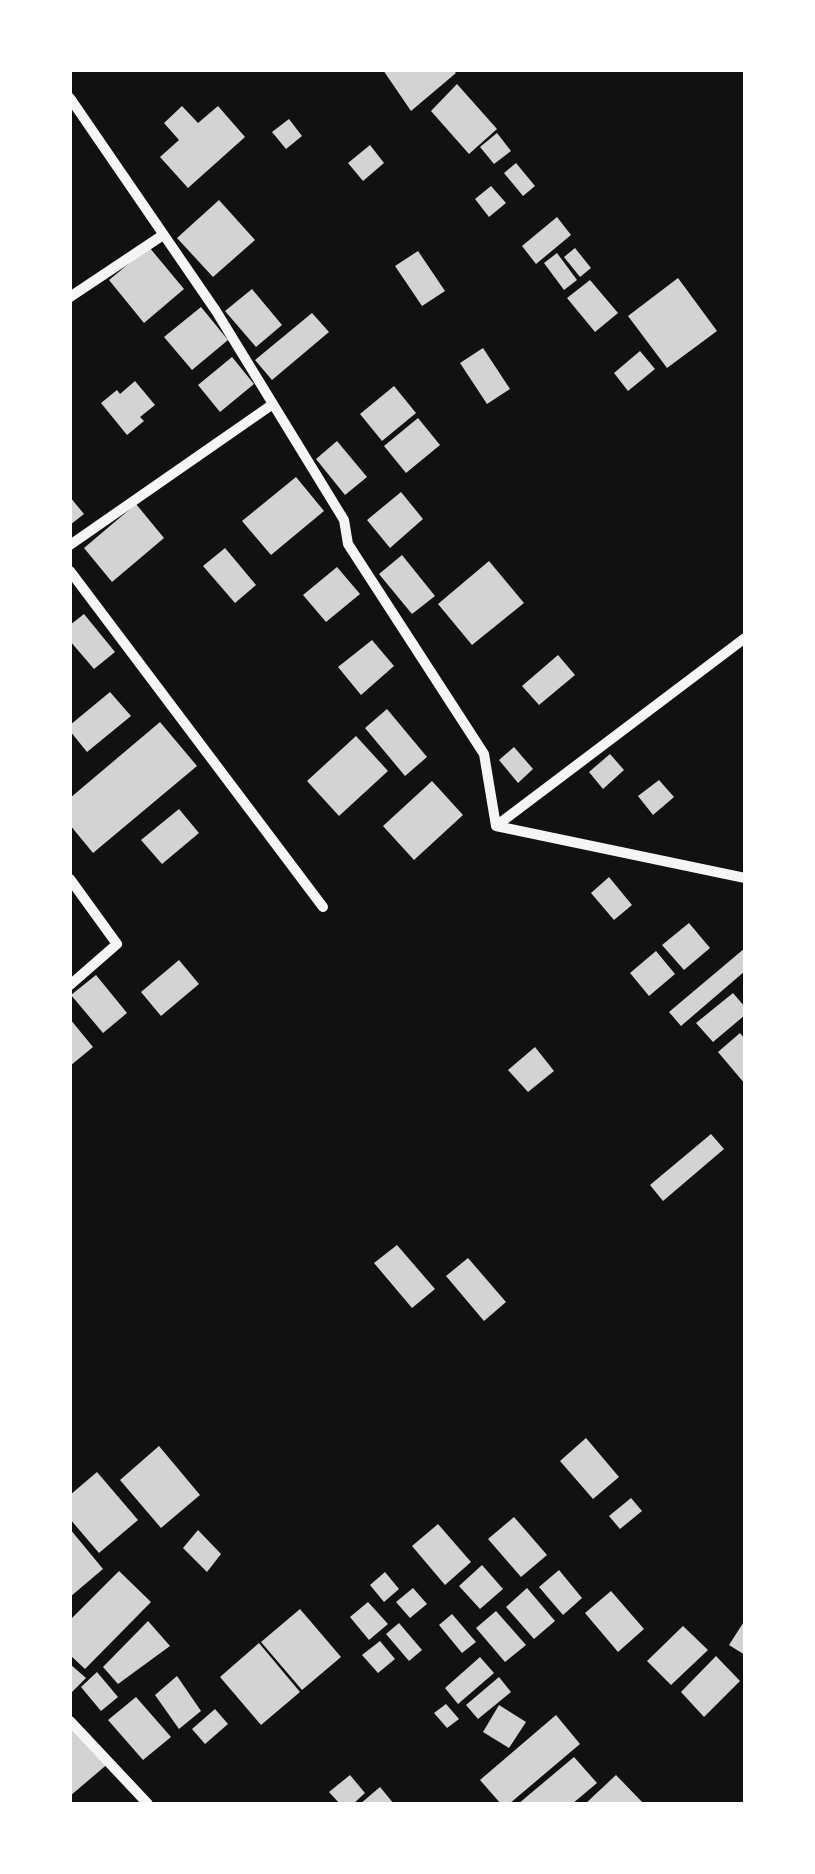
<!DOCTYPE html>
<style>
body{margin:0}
#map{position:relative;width:815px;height:1874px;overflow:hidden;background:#111;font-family:"Alegreya Sans",sans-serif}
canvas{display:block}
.frame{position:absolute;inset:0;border:72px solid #fff;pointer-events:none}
</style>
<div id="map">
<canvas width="815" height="1874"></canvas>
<div class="frame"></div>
</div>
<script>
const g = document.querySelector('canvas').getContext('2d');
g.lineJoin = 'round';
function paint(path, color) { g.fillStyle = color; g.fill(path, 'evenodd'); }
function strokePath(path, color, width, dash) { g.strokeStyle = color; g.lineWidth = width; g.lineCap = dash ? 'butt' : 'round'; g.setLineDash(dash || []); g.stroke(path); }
paint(new Path2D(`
 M383,70H453L456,73L411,111Z
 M457,84L497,129L469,154L431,111Z
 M182,106L198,123L218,106L245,137L188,188L160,157L179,140L164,123Z
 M289,119L302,136L286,149L272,132Z
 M497,133L511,151L494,164L480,147Z
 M370,145L384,163L363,181L348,163Z
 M516,163L535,186L523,196L504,173Z
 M491,186L506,203L489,217L475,199Z
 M219,200L255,240L213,277L177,238Z
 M557,217L571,235L536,264L522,246Z
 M149,247L184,289L144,323L109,280Z
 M575,248L591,268L580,277L564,257Z
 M418,251L445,291L422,306L395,266Z
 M557,253L577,280L564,290L544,263Z
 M678,278L717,331L667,368L628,316Z
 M590,280L618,313L595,332L567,298Z
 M252,289L282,325L256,347L225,311Z
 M201,307L228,340L192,370L164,337Z
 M312,313L329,332L272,380L255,360Z
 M483,348L510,389L487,404L460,363Z
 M640,351L655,369L628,391L614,373Z
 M232,357L254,384L220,412L198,385Z
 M135,381L155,405L140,417L144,421L127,435L101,403L117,390L120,394Z
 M394,386L416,413L382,441L360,414Z
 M418,418L440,445L406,473L384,446Z
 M337,441L367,477L345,495L316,459Z
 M296,477L324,511L271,555L242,521Z
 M401,492L423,519L390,548L367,520Z
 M70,497L84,514L70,525Z
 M136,504L164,538L112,582L84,548Z
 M225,548L256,585L235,603L203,566Z
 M402,555L435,596L412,614L379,574Z
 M489,561L524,603L472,645L438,604Z
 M337,567L360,594L326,622L303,595Z
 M84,614L115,652L94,669L70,641V625Z
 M372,640L394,666L361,695L338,667Z
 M558,655L575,675L539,705L522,686Z
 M110,692L131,716L87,752L70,731V725Z
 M387,709L427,757L405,776L365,728Z
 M160,722L197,766L93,853L70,825V798Z
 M356,736L388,771L339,816L307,781Z
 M514,747L533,769L518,783L499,760Z
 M610,754L624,770L603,789L589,772Z
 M659,780L674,797L653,815L638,796Z
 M432,781L463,815L414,860L383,826Z
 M179,809L199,833L162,864L141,840Z
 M609,877L632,905L614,920L591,893Z
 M689,923L710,948L684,970L662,945Z
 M745,948V971L681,1026L669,1012Z
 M656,951L675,974L649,996L630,973Z
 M179,960L199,984L161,1016L141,992Z
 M96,975L127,1013L103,1033L71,995Z
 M733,993L745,1007V1015L713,1042L696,1023Z
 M70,1019L93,1047L70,1066Z
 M740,1033L745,1039V1084L718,1052Z
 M535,1047L554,1071L528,1092L508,1070Z
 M711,1134L724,1149L663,1201L650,1185Z
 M397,1245L435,1289L412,1308L374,1263Z
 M468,1258L506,1302L484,1321L446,1276Z
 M586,1438L619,1477L593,1499L560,1461Z
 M159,1446L200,1495L161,1528L120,1480Z
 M97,1472L138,1520L99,1553L70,1519V1495Z
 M631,1498L642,1511L620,1529L609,1516Z
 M514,1517L547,1555L521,1577L488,1539Z
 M438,1524L471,1562L445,1585L412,1546Z
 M70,1529L103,1569L70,1597Z
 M198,1530L221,1554L207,1572L183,1548Z
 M482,1565L503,1589L480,1609L459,1586Z
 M559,1570L582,1598L563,1615L539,1587Z
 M119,1571L151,1602L85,1669L70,1655V1620Z
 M385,1572L399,1589L384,1602L370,1585Z
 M413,1588L427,1604L410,1618L396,1602Z
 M527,1588L555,1621L534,1639L506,1607Z
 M611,1591L644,1629L618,1652L585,1613Z
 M368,1602L388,1624L369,1640L350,1617Z
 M300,1609L341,1657L302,1690L261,1642Z
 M496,1611L526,1645L505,1662L476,1628Z
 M452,1614L476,1642L462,1653L439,1625Z
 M745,1620V1655L729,1645Z
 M148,1621L170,1646L118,1684L103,1667Z
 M399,1623L422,1650L409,1661L386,1634Z
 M683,1626L708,1650L671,1685L647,1661Z
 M380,1641L395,1659L378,1673L362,1655Z
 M259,1643L300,1692L261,1725L220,1677Z
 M716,1656L740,1681L704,1717L681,1692Z
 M480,1657L494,1673L458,1704L445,1688Z
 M70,1664L86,1678L70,1694Z
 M97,1672L118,1697L101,1711L81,1687Z
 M177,1676L201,1711L179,1729L155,1695Z
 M499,1677L511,1692L478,1719L466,1705Z
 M136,1697L171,1737L143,1760L108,1720Z
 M446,1704L459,1719L447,1728L434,1713Z
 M499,1705L526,1722L509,1748L483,1732Z
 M215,1709L228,1724L205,1744L192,1729Z
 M556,1715L580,1744L509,1804H501L480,1780Z
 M70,1720L110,1762L70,1796Z
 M574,1757L597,1783L572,1804H518Z
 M350,1775L365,1793L353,1804H340L329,1792Z
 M616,1775L644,1804H585Z
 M380,1787L394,1804H360Z`), '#d3d3d3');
strokePath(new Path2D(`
 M70,98L216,311L344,520L348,544L484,754L496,826L745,878
 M70,297L163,235
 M70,545L273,404
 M70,571L323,907
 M496,826L745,638
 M70,879L117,944L70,985
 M70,1721L148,1804`), '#f5f5f5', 10);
</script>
